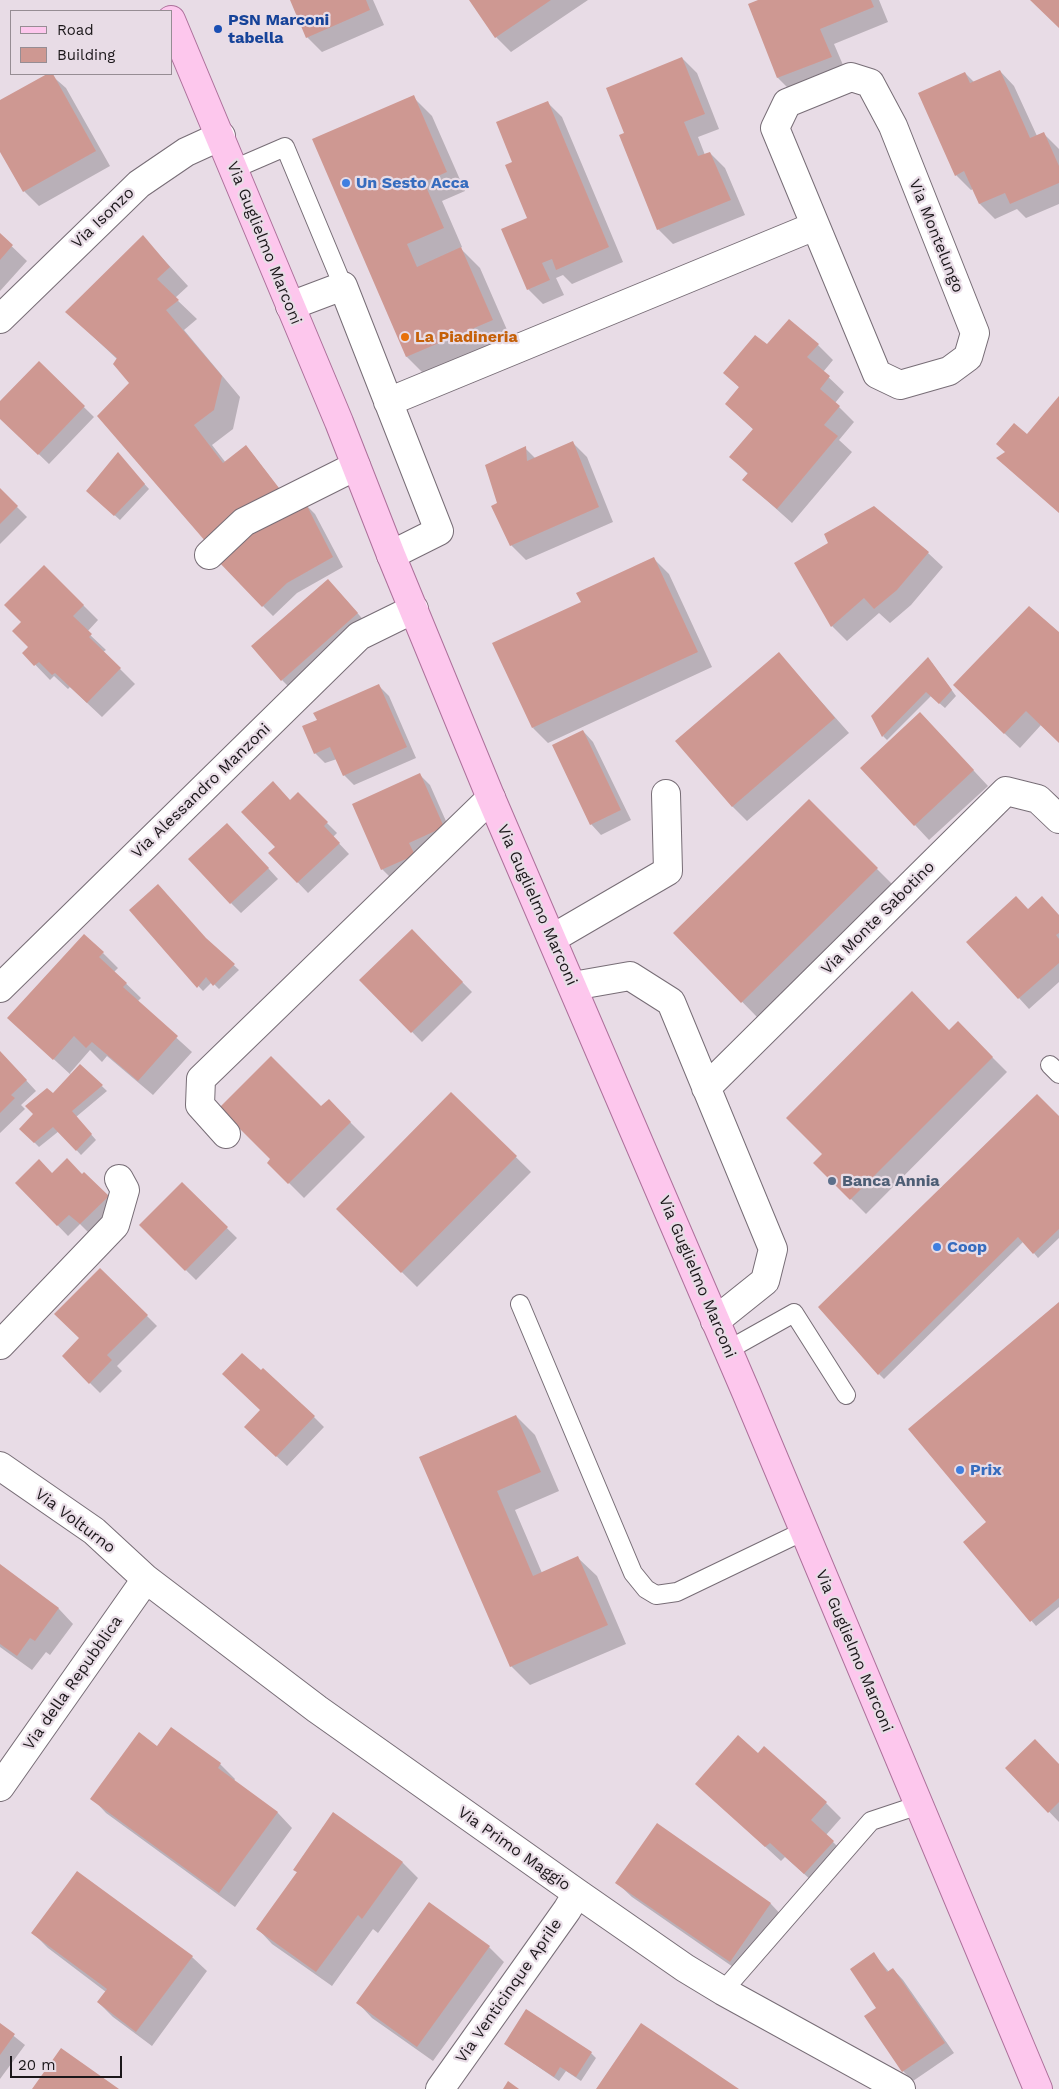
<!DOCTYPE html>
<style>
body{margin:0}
#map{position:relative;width:1059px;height:2089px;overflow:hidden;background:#e8dce6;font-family:"Work Sans",sans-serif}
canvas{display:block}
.legend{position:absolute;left:10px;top:10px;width:162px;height:65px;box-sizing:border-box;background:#e8dce6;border:1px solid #968d94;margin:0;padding:6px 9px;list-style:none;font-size:15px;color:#1b171a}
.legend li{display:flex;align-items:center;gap:10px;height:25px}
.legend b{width:25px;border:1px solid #968d94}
.scale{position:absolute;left:10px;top:2056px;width:112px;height:22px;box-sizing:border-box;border:2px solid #1b171a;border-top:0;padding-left:6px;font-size:15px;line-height:18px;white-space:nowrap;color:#1b171a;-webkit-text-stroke:4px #e8dce6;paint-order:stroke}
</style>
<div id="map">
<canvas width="1059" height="2089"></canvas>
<ul class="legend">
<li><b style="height:6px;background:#fdc7ed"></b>Road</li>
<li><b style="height:14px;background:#ce9892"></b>Building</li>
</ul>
<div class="scale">20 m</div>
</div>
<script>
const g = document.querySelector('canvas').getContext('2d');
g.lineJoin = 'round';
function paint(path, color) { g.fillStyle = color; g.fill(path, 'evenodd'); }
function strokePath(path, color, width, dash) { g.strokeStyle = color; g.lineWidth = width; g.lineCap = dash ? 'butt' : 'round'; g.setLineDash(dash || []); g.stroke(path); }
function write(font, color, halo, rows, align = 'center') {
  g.font = font + ' "Work Sans",sans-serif'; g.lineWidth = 4.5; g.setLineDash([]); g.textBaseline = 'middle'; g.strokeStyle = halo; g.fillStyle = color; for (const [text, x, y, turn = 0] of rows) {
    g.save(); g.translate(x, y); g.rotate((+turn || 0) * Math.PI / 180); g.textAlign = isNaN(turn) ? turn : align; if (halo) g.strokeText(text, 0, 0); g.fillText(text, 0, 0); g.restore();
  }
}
paint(new Path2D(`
 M291,0H373L384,25L322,52L307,37Z
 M471,0H588L511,52L496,37Z
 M761,0H879L888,22L834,44L846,72L793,93L778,78L749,5Z
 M682,58L697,73L719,129L698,137L705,155L710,153L725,168L745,215L673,244L658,229L626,134Z
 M1000,71L1014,86L1037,136L1043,133L1059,149V204L1026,218L1017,209L995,219L980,204L973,189L971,190L956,175L965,73L974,82Z
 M50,74L66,88L110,166L39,206L24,191L0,149V101Z
 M413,97L432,116L465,191L442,201L462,247L460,248L480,268L511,339L426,376L407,357L314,140Z
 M547,102L562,117L623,262L572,284L563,275L556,278L564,295L543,304L528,289L529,218L514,163Z
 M0,235L27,261L0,291Z
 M143,237L188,286L175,298L197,319L184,330L240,397L233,429L212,445L226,463L251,452L283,494L305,504L315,514L343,567L297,593L273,616L263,606L117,359L67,312Z
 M818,345L833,360L823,372L844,392L835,403L854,422L839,440L852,452L792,523L744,480L749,475L731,457L754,430L726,404L740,388L725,373L767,346Z
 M39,363L94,417L49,464L0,417V403Z
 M572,442L587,457L613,522L526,560L511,545L499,503L525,448L536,459Z
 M122,459L149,489L120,520L93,496Z
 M0,490L27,517L0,544Z
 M928,553L943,567L911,605L890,623L879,613L847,641L832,626L796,563Z
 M654,559L669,574L712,667L548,743L533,728L583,603Z
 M44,566L98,620L87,632L106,650L103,652L135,684L102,717L70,687L68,689L54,676L50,680L24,653L29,647L23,622Z
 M338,591L367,624L292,690L282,680Z
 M1059,635V742L1041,725L1020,748L969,700Z
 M779,654L849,733L747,821L732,806Z
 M932,663L956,696L945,708L931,696L887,740L883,736Z
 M379,686L389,696L416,758L354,785L344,775L337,759L325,763L315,753L319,721Z
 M935,729L988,786L929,840L915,825Z
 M583,731L593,742L631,820L601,835L591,824Z
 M420,775L430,785L453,837L392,879L382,869Z
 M298,794L337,833L333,837L349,854L308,893L270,853L277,847L291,801Z
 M809,801L892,884L757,1017L675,933Z
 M237,834L278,879L241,913L231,903Z
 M1029,910L1059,916V982L1029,1009L968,942Z
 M412,931L472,992L422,1042L361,980Z
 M212,945L239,970L219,989L212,982L203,991L178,964Z
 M103,953L118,968L114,972L141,998L137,1002L192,1052L153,1095L107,1056L102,1062L90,1050L70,1073L71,1075L80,1065L107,1091L76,1117L96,1140L81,1155L59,1131L39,1147L21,1129L71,1075L9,1018Z
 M958,1023L1007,1072L866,1214L815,1163Z
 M0,1052L36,1091L21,1105L25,1109L0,1133Z
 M451,1093L531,1172L417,1287L338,1209Z
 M329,1101L365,1137L304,1198L269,1163Z
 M1059,1118V1238L1038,1258L1024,1241L884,1379L879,1374Z
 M84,1173L118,1207L90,1234L80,1224L68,1236L17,1183L52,1174L82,1175Z
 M182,1184L237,1238L196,1280L140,1225Z
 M100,1269L157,1326L117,1366L122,1371L100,1393L63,1356L80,1338Z
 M1059,1303V1607L1036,1626L965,1542L988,1522Z
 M261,1410L314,1417L324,1427L287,1466L256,1437Z
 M516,1416L535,1435L559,1491L515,1510L542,1573L578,1558L597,1576L626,1644L530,1685L511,1666L420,1457Z
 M0,1565L59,1609L73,1624L50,1655L46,1652L32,1670L0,1647Z
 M157,1748L220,1764L235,1779L234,1781L278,1813L292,1828L235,1907L106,1813L92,1798Z
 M759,1755L826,1803L841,1818L826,1835L848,1857L820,1888L785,1857L781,1861L712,1798Z
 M1059,1765V1822L1007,1768Z
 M333,1814L403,1863L418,1878L378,1933L373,1929L332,1986L272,1944L258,1929L298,1873L294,1870Z
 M657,1825L771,1904L785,1919L746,1976L632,1897L617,1883Z
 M430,1904L489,1947L504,1962L433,2061L372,2018L358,2003Z
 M33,1933L192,1957L207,1971L152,2046L113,2017L98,2002L106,1992L48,1948Z
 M874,1954L889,1972L893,1969L903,1980L954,2053L913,2081L903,2071L866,2016L878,2008Z
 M0,2025L25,2045L0,2079Z
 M505,2044L591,2053L596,2058L581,2081L566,2071L559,2081Z`), '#0003');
paint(new Path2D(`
 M290,0H366L370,10L306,38Z
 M469,0H551L495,38Z
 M758,0H871L874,7L820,29L832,57L777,78L748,4Z
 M1030,0H1059V28Z
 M682,57L705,114L684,122L698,156L710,152L731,200L657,230L619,135L624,133L606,88Z
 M1000,70L1030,138L1044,132L1059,166V183L1010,204L1005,193L979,204L964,171L955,176L918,93L965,72L970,83Z
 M47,74H53L96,151L23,192L0,152V100Z
 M414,95L447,172L424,182L444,228L407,244L417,267L461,247L493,320L406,357L312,139Z
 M548,101L609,247L556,270L552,259L542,263L550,280L527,290L501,229L527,218L505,165L512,162L496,122Z
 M0,233L13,245L0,260Z
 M143,235L170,267L157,279L179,300L166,310L222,376L214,410L194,425L223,463L246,445L279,488L206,542L97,416L129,383L113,364L117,358L65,312Z
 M789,319L819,344L807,357L830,376L820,389L840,406L824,425L838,436L777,509L742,480L748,473L729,457L753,429L725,404L739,387L723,373L755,335L767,344Z
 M39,361L85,406L38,455L0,419V401Z
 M1059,396V513L996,458L1005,452L996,444L1014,423L1027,434Z
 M573,441L599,507L510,546L491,506L497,503L485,465L526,446L527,461Z
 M118,452L145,484L114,516L86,491Z
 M0,488L18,506L0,524Z
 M305,502L333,557L287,583L262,607L217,560L245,533Z
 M874,506L929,552L897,590L874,609L864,598L831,627L794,563L828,543L824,534Z
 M654,557L698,652L532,728L492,643L581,602L576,593Z
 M44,565L84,605L73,616L92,634L89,637L121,668L87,703L55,673L52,675L39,662L34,666L22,653L28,647L12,631L21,622L4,605Z
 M328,579L358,613L281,681L251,646Z
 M1029,606L1059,632V743L1026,711L1004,734L953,685Z
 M779,652L835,718L732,807L675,741Z
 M928,657L952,690L939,704L926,692L882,737L871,716Z
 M379,684L407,747L343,776L330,747L314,754L302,726L317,720L313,713Z
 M920,712L974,770L914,826L860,768Z
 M583,730L621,810L590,825L552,745Z
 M420,773L444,827L409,843L415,855L381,870L352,804Z
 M273,781L290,800L298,792L328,822L324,826L340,843L297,883L268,853L275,847L241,812Z
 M809,799L878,868L741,1003L673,933Z
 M227,823L269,868L230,904L188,859Z
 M158,884L206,938L235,964L213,986L206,977L197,988L129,910Z
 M1016,896L1028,909L1042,896L1059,915V933L1056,935L1059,939V963L1018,999L966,942Z
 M412,929L463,982L411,1033L359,980Z
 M84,934L104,952L99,957L127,983L123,987L178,1036L138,1081L92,1042L86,1048L74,1036L53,1060L7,1018Z
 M912,991L949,1030L958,1021L993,1057L850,1200L813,1163L822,1154L786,1118Z
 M0,1051L27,1080L11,1095L15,1098L0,1113Z
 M271,1056L321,1106L329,1099L351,1122L288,1184L267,1163L270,1159L219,1108Z
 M80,1064L103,1085L72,1111L92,1134L76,1151L53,1127L34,1143L19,1129L33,1114L25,1106L47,1088L53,1093Z
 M451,1092L517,1156L401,1273L336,1209Z
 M1037,1094L1059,1116V1229L1033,1254L1018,1237L878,1375L818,1307Z
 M67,1158L82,1174L84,1172L109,1196L80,1224L69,1215L57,1226L15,1183L39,1159L52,1173Z
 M182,1182L228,1227L185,1271L139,1225Z
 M100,1268L148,1315L107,1355L112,1360L89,1384L62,1356L79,1338L54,1314Z
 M1059,1302V1598L1030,1622L963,1542L986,1522L908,1429Z
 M242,1353L261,1370L263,1368L315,1416L276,1457L244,1427L260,1410L222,1374Z
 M516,1415L541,1472L497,1491L533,1576L578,1556L608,1625L510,1667L419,1457Z
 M0,1564L59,1608L35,1641L30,1638L17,1656L0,1644Z
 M171,1727L221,1763L218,1768L278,1812L219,1893L90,1799L139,1732L157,1746Z
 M738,1735L758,1753L764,1746L827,1802L811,1820L834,1841L804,1874L770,1843L765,1847L695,1784Z
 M1035,1739L1059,1764V1802L1048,1813L1005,1768Z
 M333,1812L403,1862L362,1919L358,1915L316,1972L256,1929L297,1872L293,1870Z
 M657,1823L771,1903L730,1962L615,1883Z
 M77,1871L193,1956L136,2032L97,2002L107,1989L31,1933Z
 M429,1902L490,1946L417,2047L356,2003Z
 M874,1952L887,1972L893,1968L945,2043L902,2072L864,2016L876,2008L850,1969Z
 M526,2009L592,2052L576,2077L560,2067L554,2077L504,2044Z
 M0,2023L15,2034L0,2055Z
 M641,2023L739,2089H596Z
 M61,2048L119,2089H32Z
 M508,2081L519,2089H503Z`), '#ce9892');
const service = new Path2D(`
 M234,169L285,147L343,286
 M1050,1065L1059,1074
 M520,1304L633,1573L646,1589L656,1595L677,1592L804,1531
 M728,1350L794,1313L846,1395
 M723,1991L871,1821L919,1805`);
const minor = new Path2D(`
 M851,77L870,83L893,126L975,333L968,357L949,371L900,385L877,374L775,128L787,103Z
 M290,306L343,286L439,531L391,555
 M0,319L139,184L186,152L221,136
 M388,402L815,226
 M209,555L244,522L356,466
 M553,938L668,871L666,794
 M573,986L630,976L671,1002L773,1249L765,1281L715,1321
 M0,988L359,636L414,609
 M706,1088L1006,791L1038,799L1059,819
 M226,1134L200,1105L201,1079L491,798
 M0,1345L115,1225L125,1190L119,1179
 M0,1466L94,1531L146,1579L317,1709L577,1893L685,1968L723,1991L901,2089
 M0,1787L146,1579
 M440,2089L567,1910L577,1893`);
const primary = new Path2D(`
 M171,20L339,422L391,555L491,798L746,1392L1038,2089`);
strokePath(service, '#776d76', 20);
strokePath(minor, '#776d76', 30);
strokePath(primary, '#ad719b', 30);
strokePath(service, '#fff', 18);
strokePath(minor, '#fff', 28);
strokePath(primary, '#fdc7ed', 28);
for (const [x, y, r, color] of [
 [218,29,5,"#1a4fb4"],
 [346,183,5,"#3f7fe0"],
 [405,337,5,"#e8710a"],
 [832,1181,5,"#5c6f8a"],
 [937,1247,5,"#3f7fe0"],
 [960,1470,5,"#3f7fe0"]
]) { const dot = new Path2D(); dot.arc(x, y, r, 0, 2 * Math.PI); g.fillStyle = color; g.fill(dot); strokePath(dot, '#e8dce6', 2); }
write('bold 16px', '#164399', '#e8dce6', [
 ["PSN Marconi",228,20],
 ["tabella",228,38]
], 'left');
write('bold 16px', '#366cbe', '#e8dce6', [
 ["Un Sesto Acca",356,183],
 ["Coop",947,1247],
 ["Prix",970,1470]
], 'left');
write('16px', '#1b171a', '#e8dce6', [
 ["Via Isonzo",103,218,-44],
 ["Via Montelungo",936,236,68],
 ["Via Guglielmo Marconi",264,243,68],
 ["Via Alessandro Manzoni",201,791,-44],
 ["Via Guglielmo Marconi",537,905,66],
 ["Via Monte Sabotino",878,918,-45],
 ["Via Guglielmo Marconi",697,1277,67],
 ["Via Volturno",75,1521,37],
 ["Via Guglielmo Marconi",854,1651,67],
 ["Via della Repubblica",73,1683,-55],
 ["Via Primo Maggio",514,1849,35],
 ["Via Venticinque Aprile",509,1991,-55]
]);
write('bold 16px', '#c56008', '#e8dce6', [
 ["La Piadineria",415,337]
], 'left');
write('bold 16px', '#4e5e75', '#e8dce6', [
 ["Banca Annia",842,1181]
], 'left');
</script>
